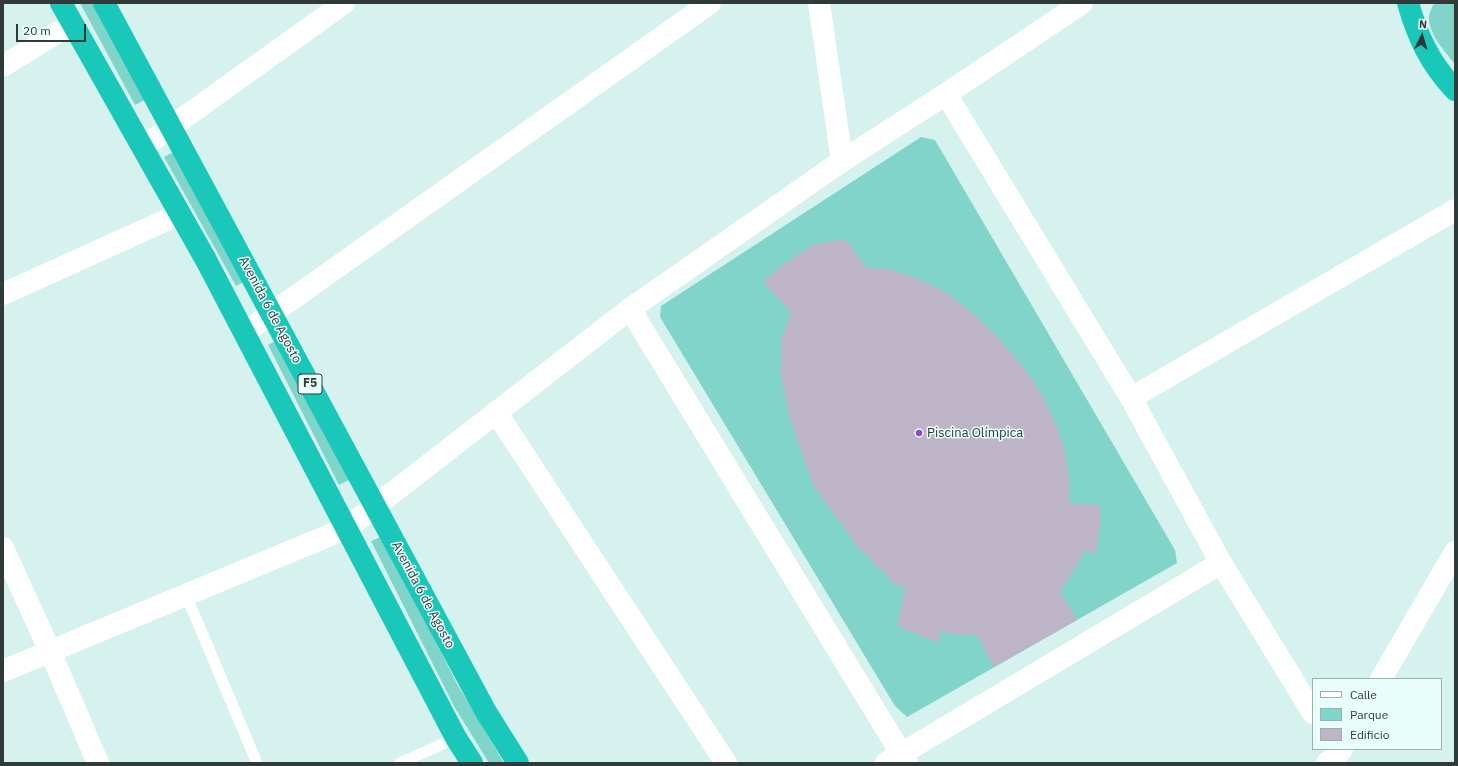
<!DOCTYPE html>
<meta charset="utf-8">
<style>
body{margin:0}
#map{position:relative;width:1458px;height:766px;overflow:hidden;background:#d6f2ee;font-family:"IBM Plex Sans",sans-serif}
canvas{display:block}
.frame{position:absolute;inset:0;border:4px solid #303b39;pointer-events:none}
.legend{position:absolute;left:1312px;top:678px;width:130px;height:72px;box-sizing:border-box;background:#e8fefb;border:1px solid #9eb0ad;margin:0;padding:5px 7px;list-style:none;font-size:12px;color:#303b39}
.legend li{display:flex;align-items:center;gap:8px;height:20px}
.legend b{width:20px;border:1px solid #9eb0ad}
.north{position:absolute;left:1402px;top:16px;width:40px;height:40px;-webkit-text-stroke:3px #e8fefb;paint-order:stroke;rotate:5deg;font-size:11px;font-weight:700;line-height:16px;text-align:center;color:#303b39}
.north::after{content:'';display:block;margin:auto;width:14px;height:18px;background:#303b39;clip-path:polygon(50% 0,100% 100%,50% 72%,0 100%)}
.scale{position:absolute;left:16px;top:24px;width:70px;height:18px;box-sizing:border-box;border:2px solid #303b39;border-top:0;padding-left:5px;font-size:12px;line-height:14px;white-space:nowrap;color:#303b39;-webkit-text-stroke:3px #e8fefb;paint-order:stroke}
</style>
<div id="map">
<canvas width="1458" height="766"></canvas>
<div class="frame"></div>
<ul class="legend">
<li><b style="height:5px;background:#fff"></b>Calle</li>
<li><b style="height:11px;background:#81d4ca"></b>Parque</li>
<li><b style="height:11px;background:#beb4c8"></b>Edificio</li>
</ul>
<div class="north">N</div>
<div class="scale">20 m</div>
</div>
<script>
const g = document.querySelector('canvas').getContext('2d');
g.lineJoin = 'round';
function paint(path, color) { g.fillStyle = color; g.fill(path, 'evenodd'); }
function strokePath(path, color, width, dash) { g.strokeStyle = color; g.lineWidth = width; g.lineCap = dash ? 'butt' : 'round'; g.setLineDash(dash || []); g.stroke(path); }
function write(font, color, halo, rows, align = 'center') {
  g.font = font + ' "IBM Plex Sans",sans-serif'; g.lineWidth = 3; g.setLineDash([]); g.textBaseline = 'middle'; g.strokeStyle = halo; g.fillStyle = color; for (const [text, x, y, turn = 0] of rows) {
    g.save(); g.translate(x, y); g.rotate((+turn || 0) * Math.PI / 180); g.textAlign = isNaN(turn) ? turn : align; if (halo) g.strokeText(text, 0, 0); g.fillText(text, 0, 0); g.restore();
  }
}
paint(new Path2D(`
 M80,3H94L145,100L135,105Z
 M1437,3H1455V64C1445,52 1428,33 1429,17C1429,13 1432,8 1433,5Z
 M921,137L935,140L1175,550L1177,563L907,717L895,706L660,317L661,306Z
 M175,151L247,280L236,286L164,157Z
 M279,339L351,479L339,485L268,345Z
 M383,536L456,682L504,763H489L455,708L371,541Z`), '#81d4ca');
paint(new Path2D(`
 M845,239L867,268L888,269L917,278L945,292L971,312L995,334L1020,363L1037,386L1052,415L1064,447L1069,481L1070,503L1100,505V523L1096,554L1086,550L1060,592L1077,620L994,667L977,635H960L940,631L939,643L897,626L905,589L894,583L857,546L813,485L790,419L781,376V341L791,312L763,282L784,264L813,245Z`), '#beb4c8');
strokePath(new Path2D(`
 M186,595L257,763
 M400,763L456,738`), '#fff', 11);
strokePath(new Path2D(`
 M3,66L73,23
 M946,94L1082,3
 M143,147L344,3
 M3,294L180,214
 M630,309L907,763
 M244,333L710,3
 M496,412L726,763
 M3,548L50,651L98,763
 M1221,563L1313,713
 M3,671L347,528
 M1381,679L1455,552
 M1327,763L1338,755L1342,749`), '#fff', 22);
strokePath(new Path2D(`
 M819,3L842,161
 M1131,398L1455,210
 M347,528L630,309L842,161L946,94L1131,398L1221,563L886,763`), '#fff', 22);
strokePath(new Path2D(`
 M61,3L206,260L456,738L472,763
 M104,3L486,712L518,763
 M1408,3C1418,38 1430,63 1455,90`), '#1ac8ba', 22);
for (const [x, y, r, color] of [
 [919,433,4,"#8f4bbf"]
]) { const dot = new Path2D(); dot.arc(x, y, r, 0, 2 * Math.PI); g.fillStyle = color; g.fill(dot); strokePath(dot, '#e8fefb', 1.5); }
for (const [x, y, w] of [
 [310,384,24]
]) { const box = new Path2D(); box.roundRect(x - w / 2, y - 10, w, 20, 3); g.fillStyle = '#e8fefb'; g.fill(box); strokePath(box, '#303b39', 1); }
write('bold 12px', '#303b39', null, [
 ["F5",310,384]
]);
write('13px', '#303b39', '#e8fefb', [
 ["Avenida 6 de Agosto",270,310,62],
 ["Avenida 6 de Agosto",423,595,62]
]);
write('13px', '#303b39', '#e8fefb', [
 ["Piscina Olímpica",927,433]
], 'left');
</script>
